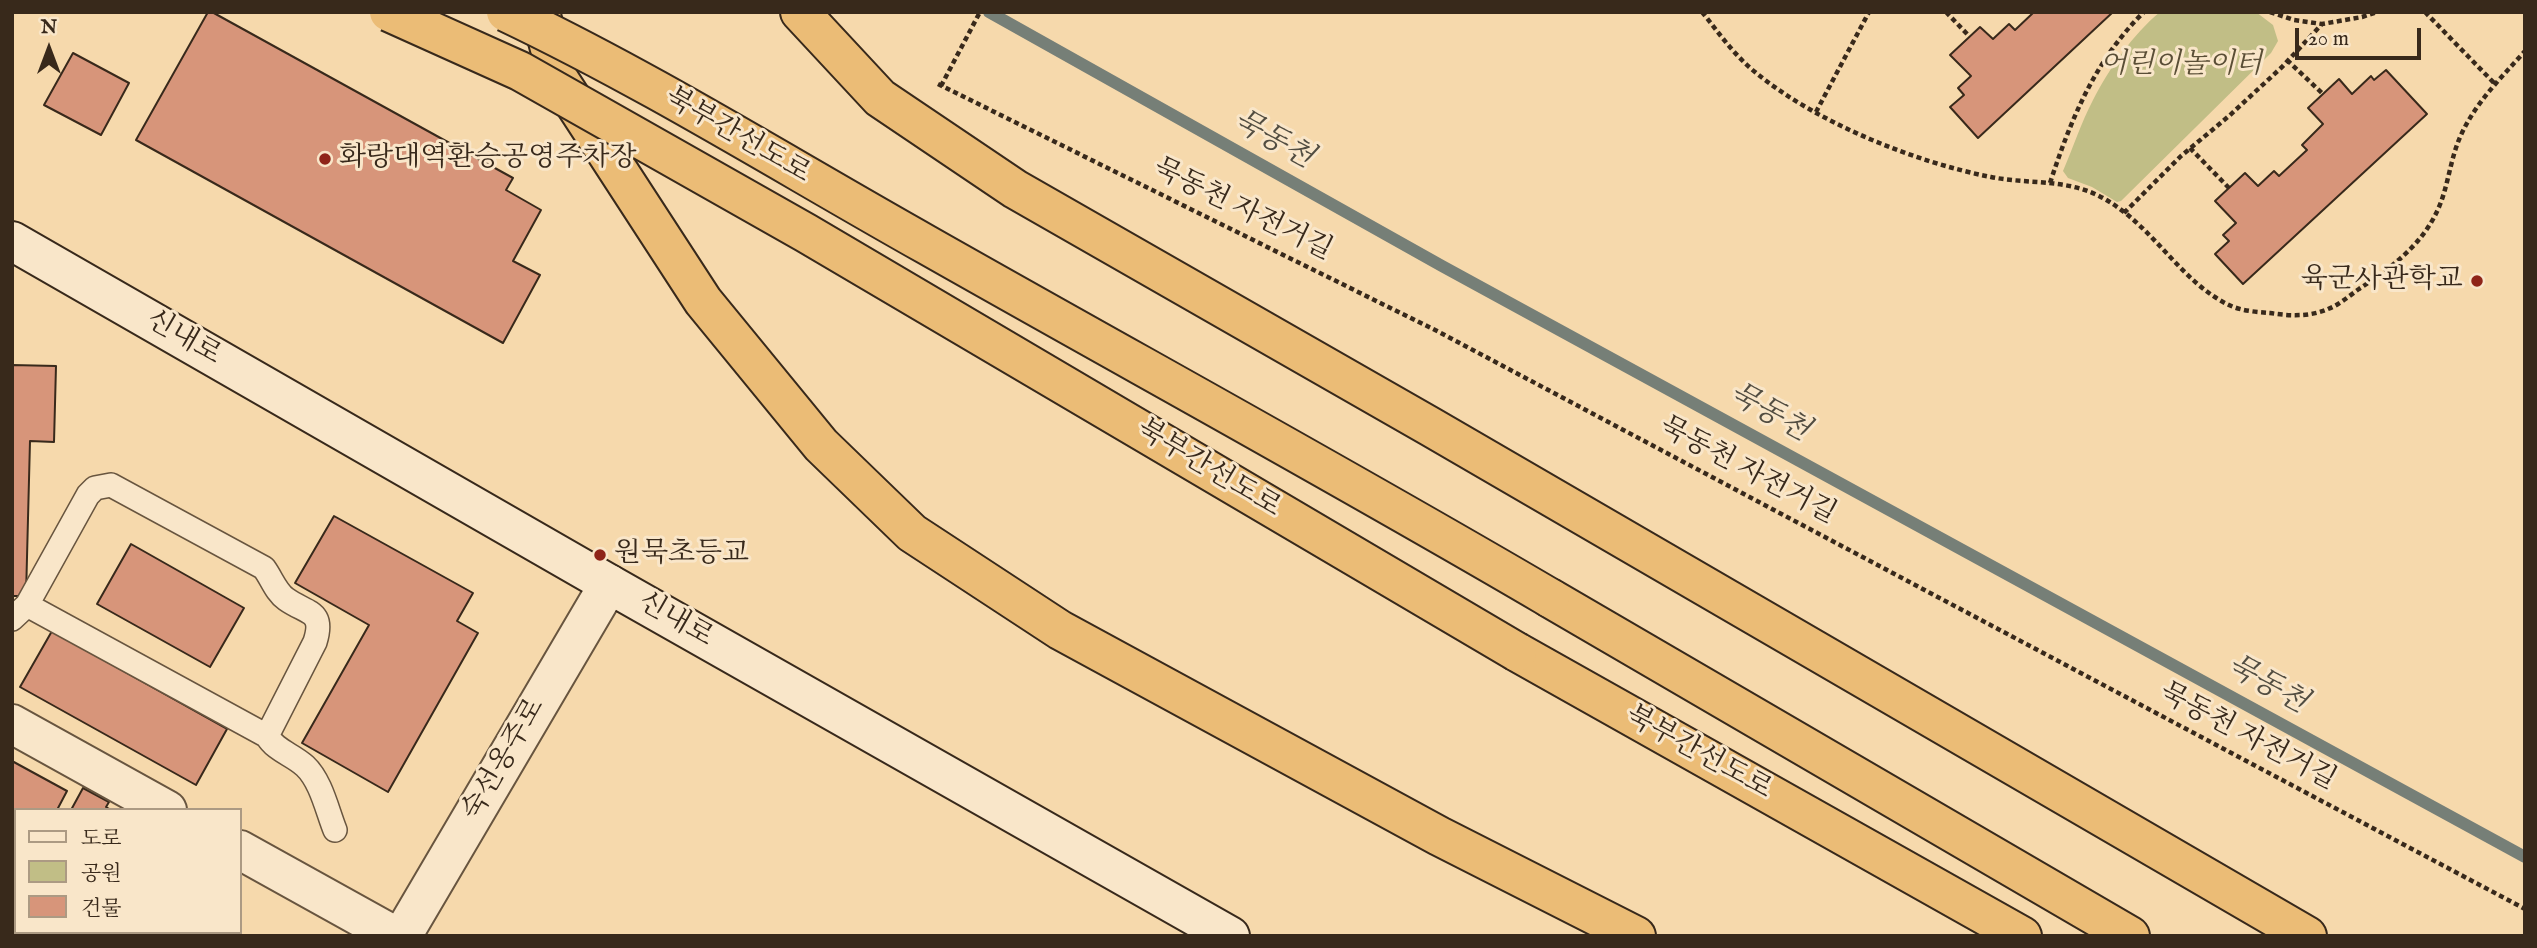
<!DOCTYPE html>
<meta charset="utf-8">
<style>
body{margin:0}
#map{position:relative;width:2537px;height:948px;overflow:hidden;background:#f6d9ac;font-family:"IM FELL English","Noto Serif KR",serif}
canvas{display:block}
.frame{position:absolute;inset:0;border:14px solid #38291b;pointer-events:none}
.legend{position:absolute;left:14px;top:808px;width:228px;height:126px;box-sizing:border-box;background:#f9e6c9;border:2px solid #ac9a83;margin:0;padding:9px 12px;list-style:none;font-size:21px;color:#38291b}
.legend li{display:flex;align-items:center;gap:14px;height:35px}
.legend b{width:35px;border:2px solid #ac9a83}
.north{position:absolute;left:14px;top:14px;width:70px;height:70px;-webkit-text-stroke:5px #f9e6c9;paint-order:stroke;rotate:0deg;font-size:19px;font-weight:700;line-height:28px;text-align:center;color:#38291b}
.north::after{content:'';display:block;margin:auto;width:24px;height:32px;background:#38291b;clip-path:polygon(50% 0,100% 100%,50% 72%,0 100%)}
.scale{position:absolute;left:2295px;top:28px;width:126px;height:32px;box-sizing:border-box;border:4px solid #38291b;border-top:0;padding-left:9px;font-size:21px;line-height:24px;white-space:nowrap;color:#38291b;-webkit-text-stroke:5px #f9e6c9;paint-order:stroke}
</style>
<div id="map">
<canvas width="2537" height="948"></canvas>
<div class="frame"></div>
<ul class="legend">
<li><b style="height:9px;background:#f9e6c9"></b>도로</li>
<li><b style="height:19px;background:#c1be86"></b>공원</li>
<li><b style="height:19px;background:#d7957a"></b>건물</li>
</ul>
<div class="north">N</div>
<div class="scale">20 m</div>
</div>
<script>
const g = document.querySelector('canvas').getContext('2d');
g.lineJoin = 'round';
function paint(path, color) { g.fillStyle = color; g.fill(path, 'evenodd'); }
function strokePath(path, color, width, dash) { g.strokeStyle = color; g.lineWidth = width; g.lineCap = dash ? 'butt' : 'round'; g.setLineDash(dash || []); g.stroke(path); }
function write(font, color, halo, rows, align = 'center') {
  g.font = font + ' "IM FELL English","Noto Serif KR",serif'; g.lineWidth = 6; g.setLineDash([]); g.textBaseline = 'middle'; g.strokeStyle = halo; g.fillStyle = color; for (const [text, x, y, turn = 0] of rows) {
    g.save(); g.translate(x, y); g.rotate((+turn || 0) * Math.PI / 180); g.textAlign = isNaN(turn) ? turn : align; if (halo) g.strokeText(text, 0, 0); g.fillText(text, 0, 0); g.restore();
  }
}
paint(new Path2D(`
 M2160,12H2256L2273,25L2278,41L2271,53L2121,201L2117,202L2092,187L2068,178L2063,171C2073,148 2081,123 2093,100C2109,69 2133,34 2160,12Z`), '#c1be86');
strokePath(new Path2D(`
 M989,12L1442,266L2525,857`), '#767f77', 12);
const building = new Path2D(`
 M208,12H212L513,178L506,190L541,210L513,261L540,275L503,343L136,140Z
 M2034,12H2113L1978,138L1950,107L1964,95L1958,88L1971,76L1950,55L1980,27L1993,39L2009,24L2015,30Z
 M73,53L129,83L101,135L44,105Z
 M2386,70L2427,114L2243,284L2215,254L2229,241L2223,235L2236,223L2215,201L2245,173L2258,186L2274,171L2279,176L2307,150L2302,145L2323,124L2308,108L2339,79L2352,94L2371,76L2374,80Z
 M12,365L56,366L54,442L30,441L26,596H12Z
 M334,516L473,593L457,621L478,633L388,792L302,743L369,625L295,583Z
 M131,544L244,608L210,667L97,604Z
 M52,631L227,729L196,785L20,687Z
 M12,761L67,791L57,810H16V829L12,828Z
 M83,788L109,802L106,807L111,810H71Z`);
paint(building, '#d7957a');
strokePath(building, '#38291b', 2);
const service = new Path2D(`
 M12,619L27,605L88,495L95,488L111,485L264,568C272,579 276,592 286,599C307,614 325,610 315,642L267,736L27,605
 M267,736C276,751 292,754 305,766C321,781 327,810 335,830`);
const minor = new Path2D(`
 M12,724L167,810
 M240,850L395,936`);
const tertiary = new Path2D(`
 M402,936L609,584`);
const secondary = new Path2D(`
 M12,241L609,584L1230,936`);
const trunk = new Path2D(`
 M540,12L558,78L703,301L821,445L912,533L1060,630L1439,836L1636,936
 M800,12L880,98L1015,189L1431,427L2307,936
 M1550,598L2130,936
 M1517,652L2022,936`);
strokePath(service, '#68553f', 26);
strokePath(minor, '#68553f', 42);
strokePath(tertiary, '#68553f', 42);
strokePath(secondary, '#38291b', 42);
strokePath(trunk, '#38291b', 42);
strokePath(new Path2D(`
 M1702,12C1719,33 1734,55 1755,72C1815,122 1914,162 1991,177C2025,184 2062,179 2095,194C2151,220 2178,281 2229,305C2241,311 2257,312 2270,313C2289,316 2310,317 2328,309C2339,305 2349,296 2359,289C2394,266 2426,242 2441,202C2449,180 2451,157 2461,135C2476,102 2501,78 2525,51
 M1946,12L1969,36
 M2270,12L2294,20L2322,24
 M2425,12L2495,84
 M2287,60L2323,94
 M938,84L1439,332L2525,909
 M941,86L980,12
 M1816,112L1869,12
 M2190,148L2229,188
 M2050,183C2071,119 2095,60 2144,12
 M2124,213L2181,156L2229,116L2282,67L2322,24L2362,17L2377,12`), '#38291b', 4.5, [5, 3.5]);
strokePath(service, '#f9e6c9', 23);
strokePath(minor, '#f9e6c9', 38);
strokePath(tertiary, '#f9e6c9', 38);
strokePath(secondary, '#f9e6c9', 38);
strokePath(trunk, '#ebbc76', 38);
const trunkBridge = new Path2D(`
 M389,12L520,71L806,233L1517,652
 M506,12C651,81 788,167 927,245C1135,363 1344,477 1550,598`);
strokePath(trunkBridge, '#38291b', 42, []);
strokePath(trunkBridge, '#ebbc76', 38);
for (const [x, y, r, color] of [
 [325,159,7,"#8f2418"],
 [2477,281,7,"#8f2418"],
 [600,555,7,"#8f2418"]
]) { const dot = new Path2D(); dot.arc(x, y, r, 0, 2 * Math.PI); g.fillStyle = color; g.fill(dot); strokePath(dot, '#f9e6c9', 2.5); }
write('italic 28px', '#5a4e36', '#f9e6c9', [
 ["어린이놀이터",2181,66]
]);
write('28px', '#38291b', '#f9e6c9', [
 ["북부간선도로",737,137,30],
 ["묵동천 자전거길",1242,211,26],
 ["신내로",183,339,30],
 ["북부간선도로",1208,470,31],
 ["묵동천 자전거길",1747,472,28],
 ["신내로",675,621,30],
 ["묵동천 자전거길",2247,738,28],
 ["북부간선도로",1698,754,29],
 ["숙선옹주로",505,760,-60]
]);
write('28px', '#38291b', '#f9e6c9', [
 ["화랑대역환승공영주차장",339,159],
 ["육군사관학교",2463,281,"right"],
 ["원묵초등교",614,555]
], 'left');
write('italic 30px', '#524d41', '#f9e6c9', [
 ["묵동천",1272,141,29],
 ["묵동천",1768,414,29],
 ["묵동천",2266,686,29]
]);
</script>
